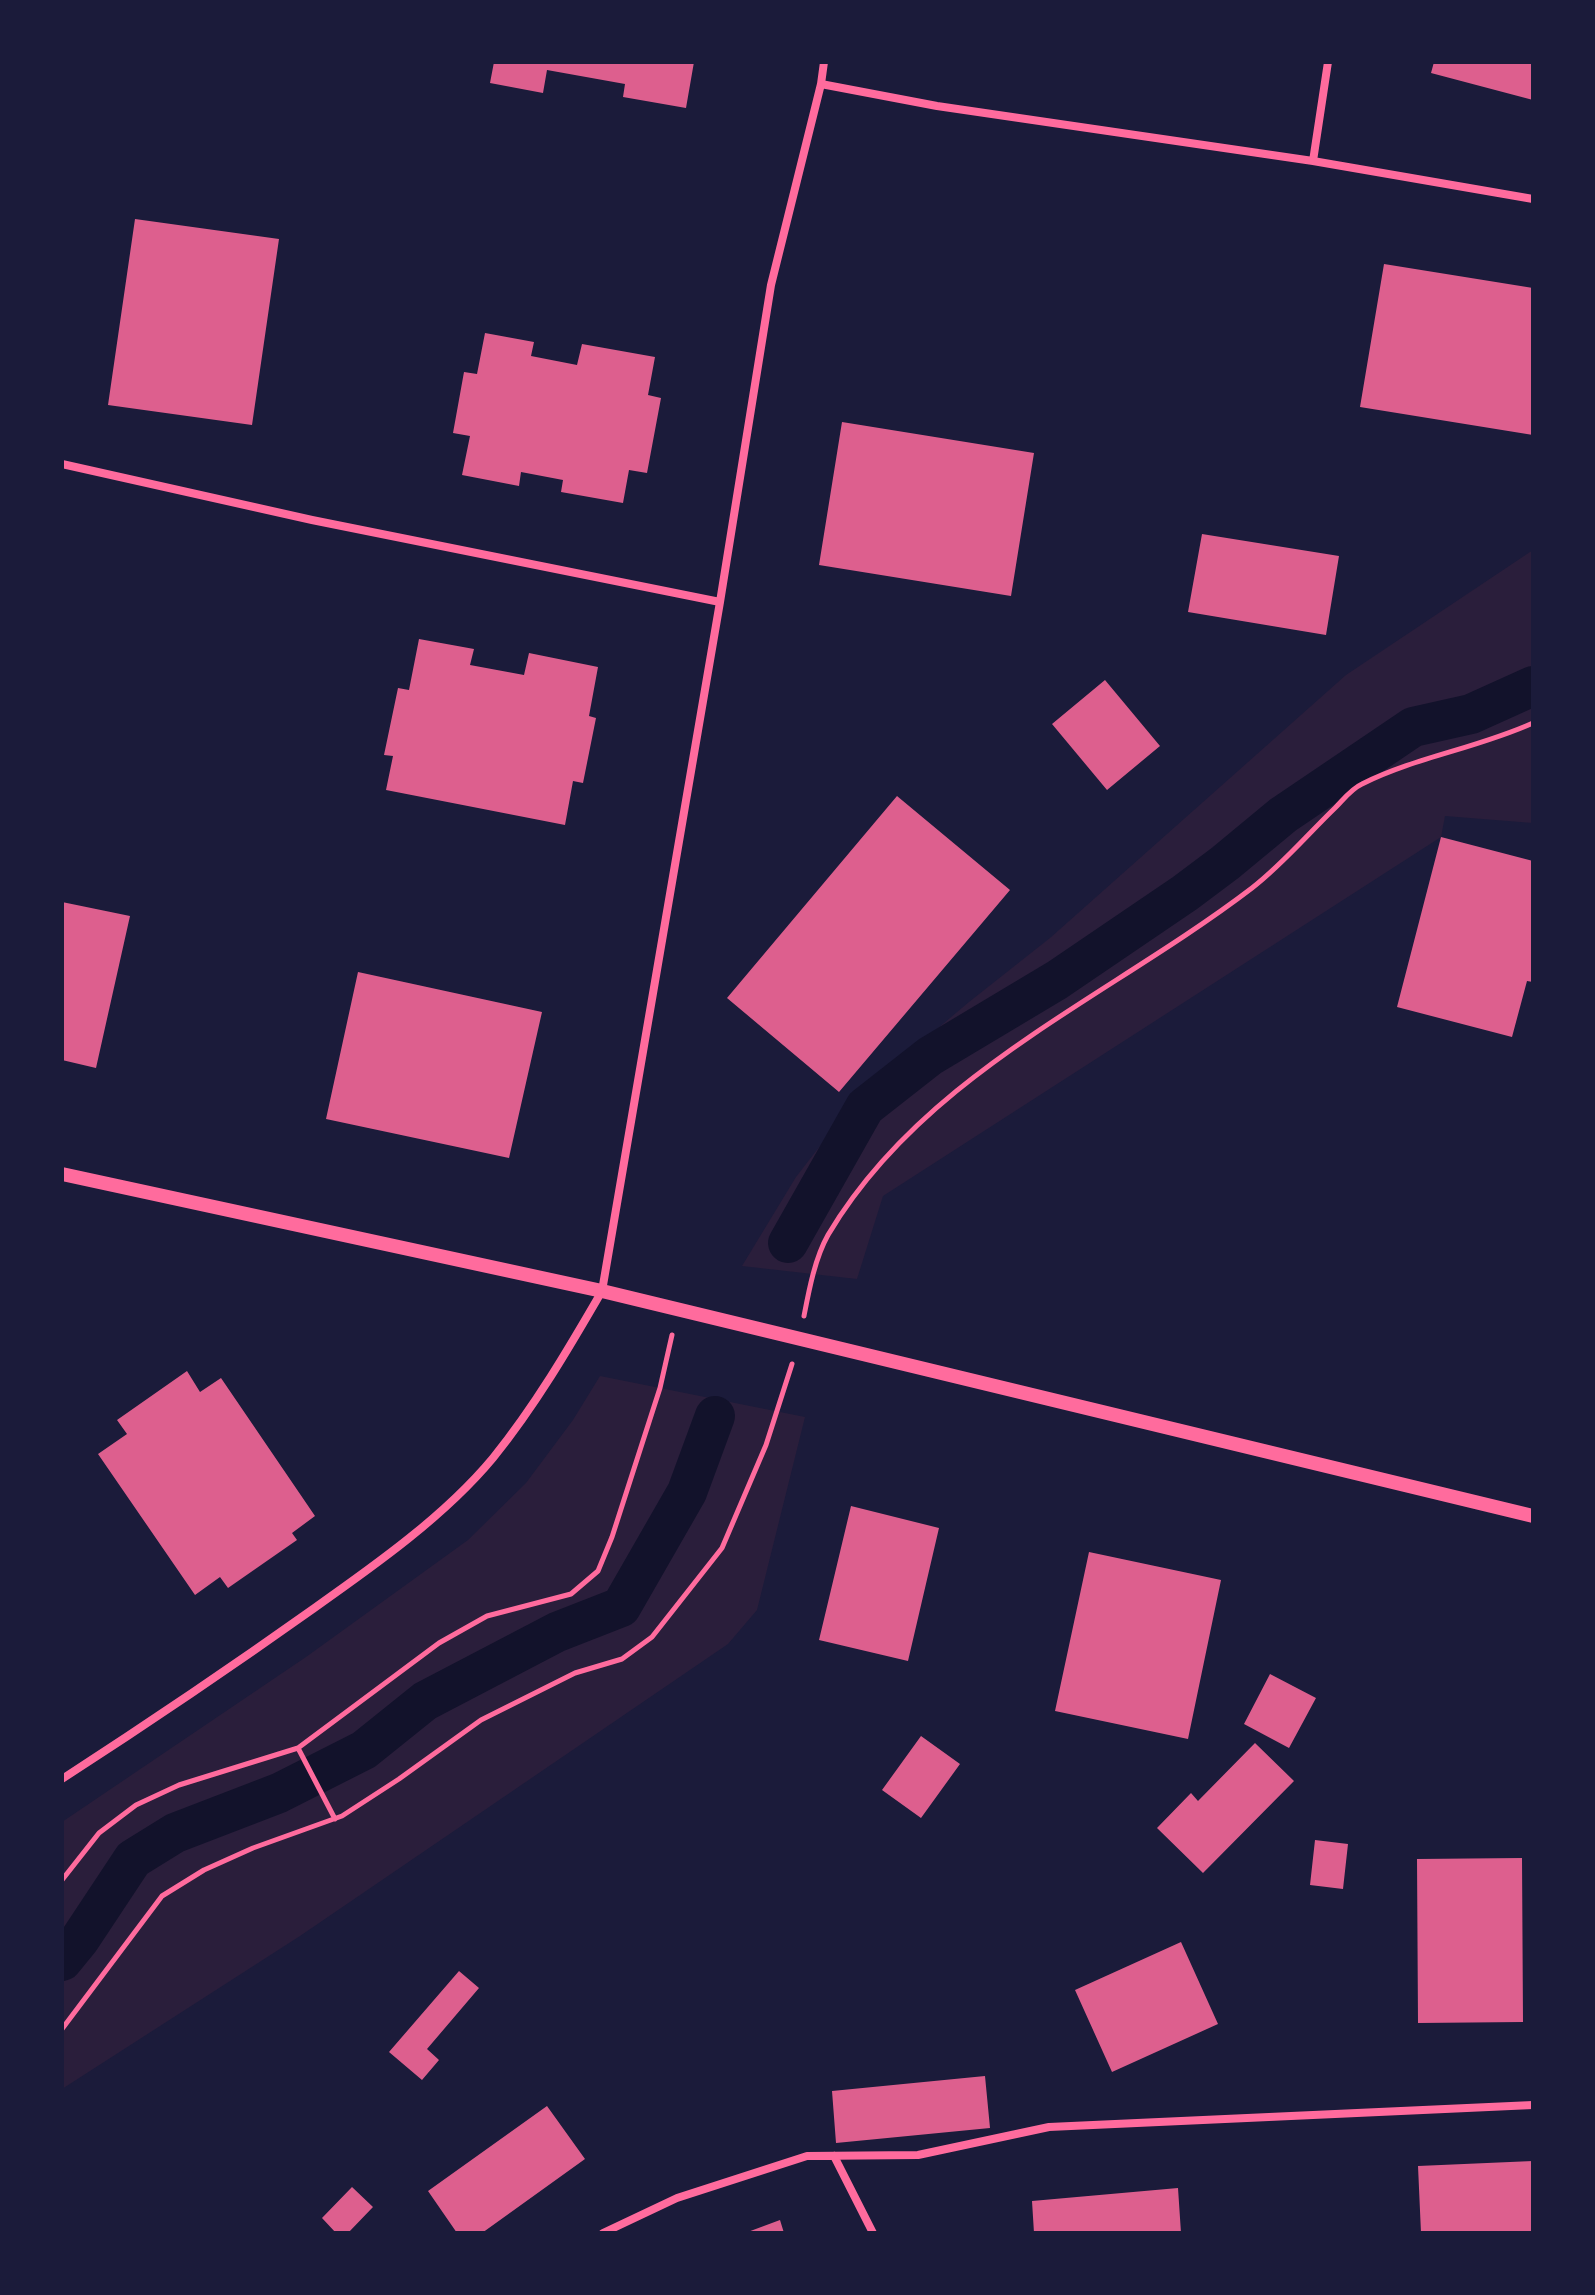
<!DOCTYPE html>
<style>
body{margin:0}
#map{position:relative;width:1595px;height:2295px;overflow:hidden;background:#1b1b3a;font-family:"Golos Text",sans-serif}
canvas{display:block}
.frame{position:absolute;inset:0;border:64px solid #1b1b3a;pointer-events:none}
</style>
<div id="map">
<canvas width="1595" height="2295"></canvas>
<div class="frame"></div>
</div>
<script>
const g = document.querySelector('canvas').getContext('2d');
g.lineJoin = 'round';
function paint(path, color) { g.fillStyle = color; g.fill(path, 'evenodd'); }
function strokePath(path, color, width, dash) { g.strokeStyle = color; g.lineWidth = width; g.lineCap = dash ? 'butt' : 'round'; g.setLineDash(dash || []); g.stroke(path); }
paint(new Path2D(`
 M1533,550V823L1445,816L1441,837L883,1196L857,1279L742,1266L796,1177L861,1093L969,1002L1050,938L1346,675Z
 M600,1376L805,1417L757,1610L728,1644L300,1936L62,2089V1822L306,1657L468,1540L526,1483L573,1420Z`), '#2a1e3b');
strokePath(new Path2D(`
 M788,1243L865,1107L930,1056L1057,980L1185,893L1225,863L1283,815L1413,727L1471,714L1533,686
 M62,1961L80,1939L133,1859L175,1833L279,1793L364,1750L425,1701L557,1632L621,1607L687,1492L715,1416`), '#12122b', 40);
paint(new Path2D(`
 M494,62H694L686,108L623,97L625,84L547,70L543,93L490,83Z
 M1434,62H1533V100L1431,73Z
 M135,219L279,239L252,425L108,405Z
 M1384,264L1533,288V435L1360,407Z
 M485,333L534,342L531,356L577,365L582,344L655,357L648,395L661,398L647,473L629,470L623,503L561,492L563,480L521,472L519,486L462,475L470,436L453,433L464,372L477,374Z
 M842,422L1034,453L1011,596L819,565Z
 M1202,534L1339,556L1326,635L1188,612Z
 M419,639L474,649L470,665L524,675L529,653L598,667L589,716L596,718L583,783L573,781L565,825L386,790L393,756L384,755L398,688L409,690Z
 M1105,680L1160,746L1107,790L1052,724Z
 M897,796L1010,890L839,1092L727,998Z
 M1441,837L1533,861V982L1527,981L1512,1037L1397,1007Z
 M62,902L130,916L96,1068L62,1060Z
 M358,972L542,1012L509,1158L326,1119Z
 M187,1371L200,1392L221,1378L315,1516L292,1533L297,1540L228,1588L220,1577L195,1595L98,1454L127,1434L117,1420Z
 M851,1506L939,1528L908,1661L819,1640Z
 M1089,1552L1221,1580L1188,1739L1055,1711Z
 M1270,1674L1316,1698L1289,1748L1244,1724Z
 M921,1736L960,1764L921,1818L882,1790Z
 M1255,1743L1294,1781L1203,1873L1157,1828L1191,1793L1198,1801Z
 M1315,1840L1348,1844L1343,1889L1310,1885Z
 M1522,1858L1523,2022L1418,2023L1417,1859Z
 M1181,1942L1218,2024L1112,2072L1075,1990Z
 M459,1971L479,1988L427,2049L439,2060L422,2080L389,2052Z
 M985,2076L990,2128L836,2143L832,2091Z
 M547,2106L585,2159L482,2233H457L428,2191Z
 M1533,2161V2233H1421L1418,2166Z
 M352,2187L373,2207L348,2233H336L322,2218Z
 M1178,2188L1181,2233H1034L1032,2201Z
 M780,2220L784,2233H745Z`), '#dd5f8e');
strokePath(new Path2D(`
 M804,1316C809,1290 815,1258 828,1235C924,1073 1108,998 1252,888C1282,865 1308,834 1335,808C1343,800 1351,789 1362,784C1416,757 1478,748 1533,723
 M298,1748L335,1819
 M62,1880L99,1833L136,1805L179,1785L298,1748L439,1643L487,1616L571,1594L598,1571L612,1537L660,1388L672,1335
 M62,2029L162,1896L204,1870L253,1848L342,1816L399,1779L481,1720L575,1673L622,1659L652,1637L722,1548L766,1445L792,1364`), '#ff6b9d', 5);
strokePath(new Path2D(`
 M821,84L937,106L1313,161L1533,199
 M1313,161L1328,62
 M62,464L312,520L720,602
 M62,1779C147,1724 230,1668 313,1609C374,1566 445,1516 493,1458C535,1406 569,1348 602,1291L720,602L771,285L821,84L824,62
 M834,2156L873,2233
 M603,2233L677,2198L807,2156L918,2155L1049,2127L1533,2105`), '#ff6b9d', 8);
strokePath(new Path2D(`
 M62,1174L602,1291L1533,1516`), '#ff6b9d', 14);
</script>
